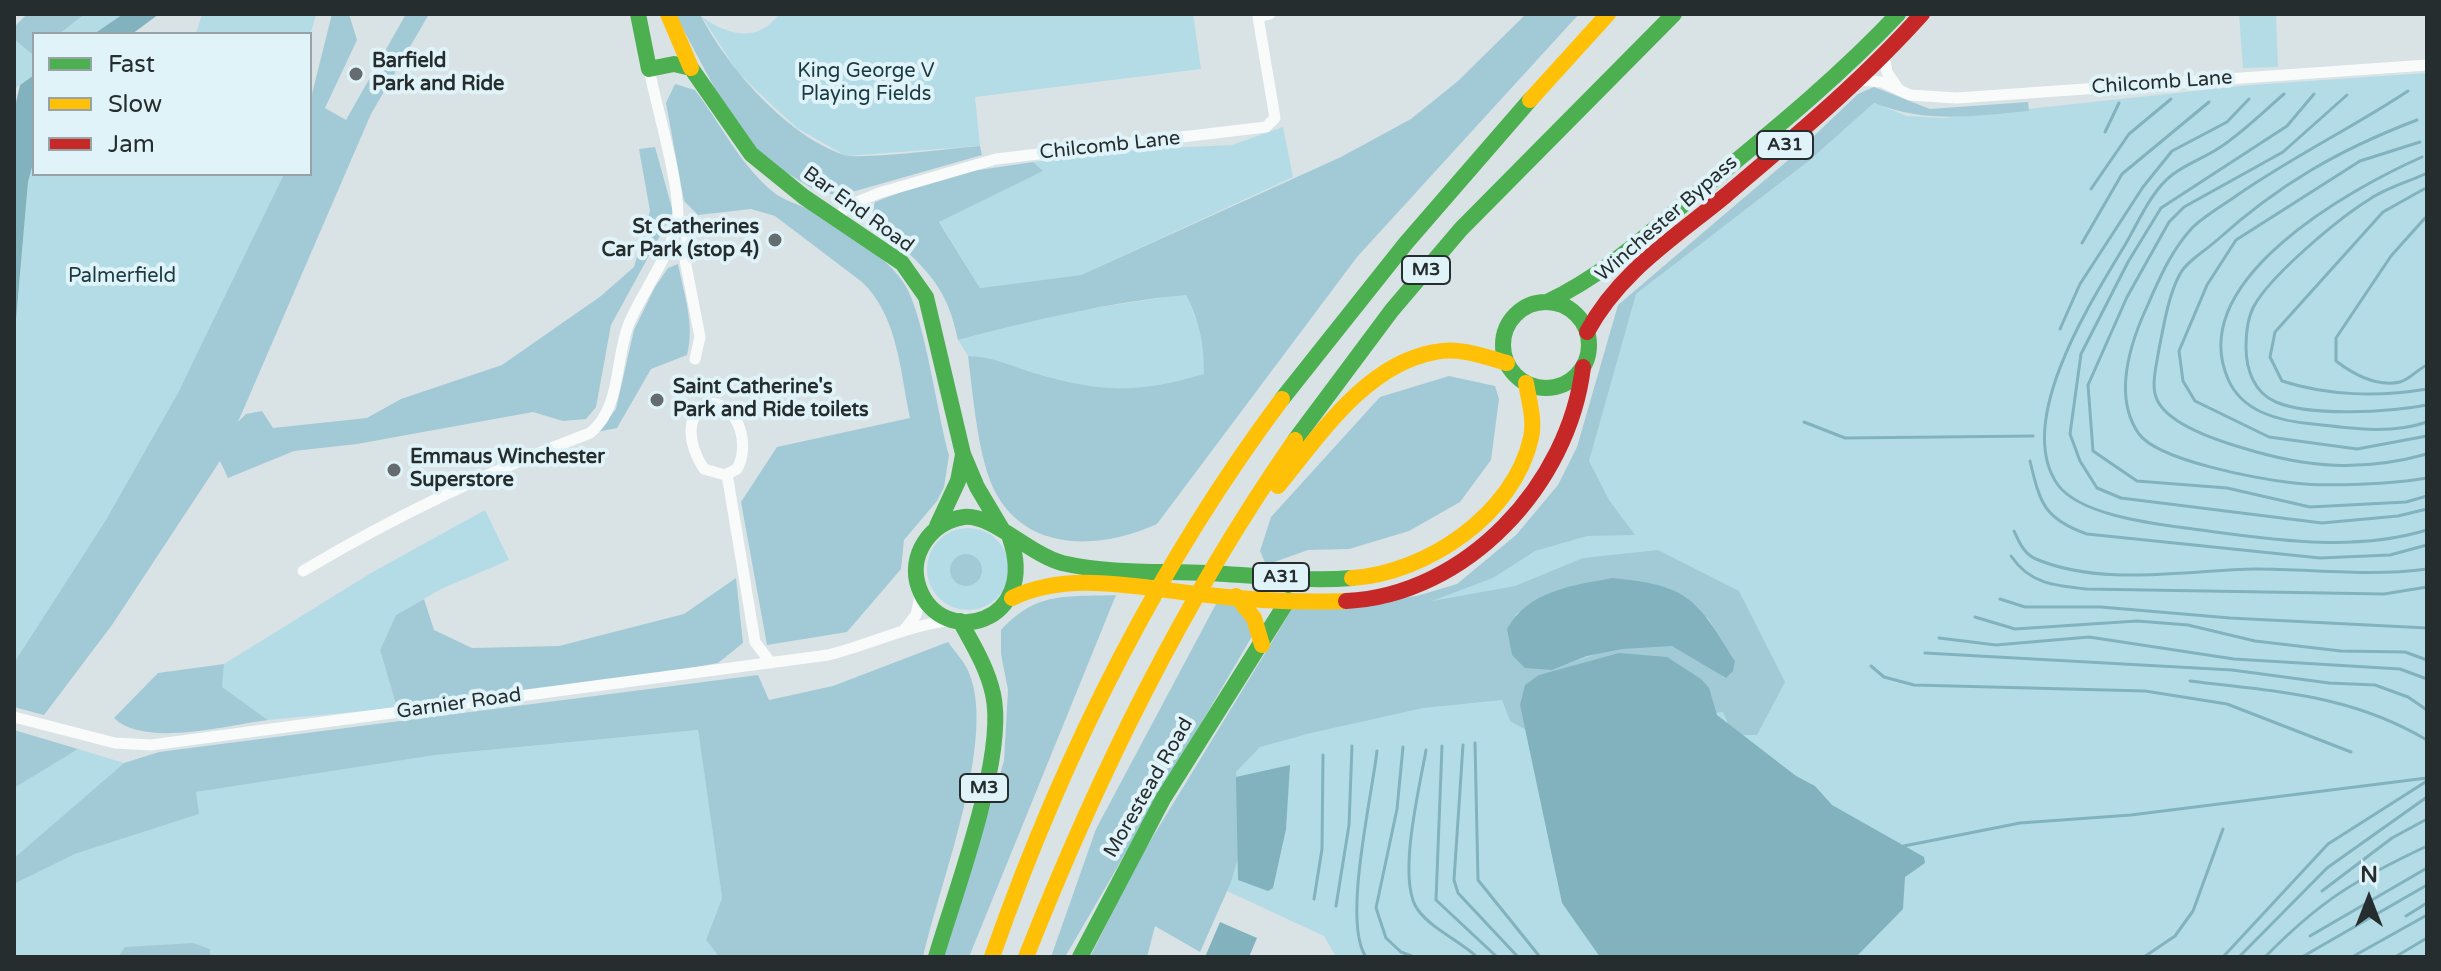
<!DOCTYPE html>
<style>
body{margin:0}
#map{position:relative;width:2441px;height:971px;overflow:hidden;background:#d9e2e5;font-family:"Varela Round",sans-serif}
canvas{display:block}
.frame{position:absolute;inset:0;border:16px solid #262d2f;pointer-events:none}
.legend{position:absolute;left:32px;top:32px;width:280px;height:144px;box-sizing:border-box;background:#e0f3f9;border:2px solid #96a4a8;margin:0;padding:10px 14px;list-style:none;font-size:24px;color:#262d2f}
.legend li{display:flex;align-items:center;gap:16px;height:40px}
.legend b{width:40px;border:2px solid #96a4a8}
.north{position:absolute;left:2329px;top:859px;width:80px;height:80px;-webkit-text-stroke:6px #e0f3f9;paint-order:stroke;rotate:0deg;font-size:22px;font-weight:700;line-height:32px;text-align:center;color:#262d2f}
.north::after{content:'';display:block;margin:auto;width:28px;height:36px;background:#262d2f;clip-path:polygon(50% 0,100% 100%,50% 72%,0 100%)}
</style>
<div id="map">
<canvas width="2441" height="971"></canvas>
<div class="frame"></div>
<ul class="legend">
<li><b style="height:10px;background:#4caf50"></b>Fast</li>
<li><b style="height:10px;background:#ffc107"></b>Slow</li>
<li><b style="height:10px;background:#c62828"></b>Jam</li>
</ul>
<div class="north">N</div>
</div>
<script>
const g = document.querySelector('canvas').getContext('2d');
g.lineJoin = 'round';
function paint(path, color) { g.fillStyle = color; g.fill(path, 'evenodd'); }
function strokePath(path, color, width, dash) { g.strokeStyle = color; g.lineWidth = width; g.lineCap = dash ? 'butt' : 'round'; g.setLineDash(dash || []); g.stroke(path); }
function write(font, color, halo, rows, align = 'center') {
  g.font = font + ' "Varela Round",sans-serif'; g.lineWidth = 8; g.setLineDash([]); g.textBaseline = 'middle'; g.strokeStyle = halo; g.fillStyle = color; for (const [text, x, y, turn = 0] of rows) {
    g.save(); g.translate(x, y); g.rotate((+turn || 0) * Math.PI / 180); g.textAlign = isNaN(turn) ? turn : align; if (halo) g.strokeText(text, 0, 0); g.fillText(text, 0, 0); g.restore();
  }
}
paint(new Path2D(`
 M85,14H123L94,34H59Z
 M202,14H316L310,36L196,34Z
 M779,14H1193L1201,69L975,97L980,146L846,156L797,128L758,92L737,71L702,17C728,35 757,44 779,14Z
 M2239,14H2276L2278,67L2243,68Z
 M14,39L34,53V75L14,89Z
 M2427,73V957H1336L1324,936L1227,891L1200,952L1155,925L1148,939L1090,957L1357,610L1493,578L1553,517L1636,294L1810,160L1874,103L1907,116L1944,118L2251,85Z
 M1283,127L1293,177L1081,275L980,288L939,221L1042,171L1033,162L1145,149L1232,145Z
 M34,160V174H284C205,341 126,515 14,663V343L28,182Z
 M1186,294L1204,338V375C1137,394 1100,392 1034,373C1011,366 993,356 968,356L958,340L1061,313Z
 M485,510L509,560L441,589L396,615L380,650L397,708L268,720L221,687L224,664L371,573Z
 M927 569a41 41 0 1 1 82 0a41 41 0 1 1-82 0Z
 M698,730L722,898L706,940L719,957H14V884L75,854L198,814L195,792L436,755Z
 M14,737L67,755L78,749L124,763L14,858Z`), '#b4dce7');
paint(new Path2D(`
 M27,14H85L59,34H34L32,54L14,39V27Z
 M332,14H349L357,40L325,108L346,120L406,14H429L371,114L238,422L246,414L262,411L273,428L367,418L401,399L502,365L601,296L634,267L650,211L639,149L655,147L673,212L611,325L596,407L586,419L563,421L533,412L357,444L294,451L228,478L220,461L112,625L44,715L14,707V663L106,520L178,393L284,174H310V102Z
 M675,14H700C726,66 787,136 844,155C860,160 956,148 980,146L982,155L838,196L813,189L774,165L737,130Z
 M1526,14H1579L1357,257L1157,524C1093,553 1012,552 987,472C976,435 973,395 968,356C993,356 1011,366 1034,373C1100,392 1137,394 1204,374C1204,344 1200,322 1186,295C1108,302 1034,320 958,340C946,276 914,261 871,218L875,202L945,175L1033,162L1043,171L939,222L980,288L1081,275L1341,157L1411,119L1458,81Z
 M675,84L695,90C721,124 738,162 772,191C783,201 802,205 815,212C842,228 889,258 905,285C925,318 937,413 949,455L944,487L937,501L904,540L901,569L847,632L767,645L741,502L777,447L910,418C900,371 898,316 862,282L775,216L751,209L698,215L684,201L666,103Z
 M1874,87L1930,109L2028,102L2029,111C1972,116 1928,124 1874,103L1810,160L1636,294L1589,461L1609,500L1635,535L1587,536L1535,551L1493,578L1432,601L1515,586L1583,558L1658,550L1739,591L1785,682L1757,735H1733L1723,712L1530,732L1510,721L1502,700L1423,708L1311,733L1260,747L1236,772L1242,845L1231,882L1200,952L1155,926L1147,957H1090L1138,861L1292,609L1417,596L1457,584L1516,535L1558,485L1577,447L1618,305L1793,156L1858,94ZM1529,606L1708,618L1735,661L1726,678C1710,669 1688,649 1671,646C1632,640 1587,656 1552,670L1515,615Z
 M678,264C684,294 695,325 687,355L651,369L617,428L597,432L616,409L634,330L655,287L668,268Z
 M1449,376L1495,386L1499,399L1491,460L1460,502L1409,531L1349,549L1308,550L1266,565L1260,551L1271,517L1380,397Z
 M950 570a16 16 0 1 1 32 0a16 16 0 1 1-32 0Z
 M736,578L743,643L718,663L633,678L397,708L380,650L396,615L424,599L434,630L472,648L559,646L684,614Z
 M1116,595L969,957H944L1004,761L1008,690L1001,654V630C1037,591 1066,597 1116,595Z
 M1216,604H1237L1251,625V638L1065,957H1051L1096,829Z
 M948,642C955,652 965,662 969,673C997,739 939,885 923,957H719L706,940L722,898L698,730L436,755L196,792L199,814L75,854L14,884V858L124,763L159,752L758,675L769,700L833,686Z
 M224,664L222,687L268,720C228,725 144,748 114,718L158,673Z
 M14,730L78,749L14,788Z
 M193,943L210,949V957H118L125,947Z`), '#a2cad6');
paint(new Path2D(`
 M123,14H159L132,34H94Z
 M34,75V160L28,182L14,343V111L20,85Z
 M1612,578C1688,585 1696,598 1735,661L1733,671L1726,678L1672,646L1622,649L1587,656L1552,670L1525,668L1512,655L1507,629C1529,590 1572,586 1612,578Z
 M1619,653L1667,657L1701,679L1709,688L1717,715L1796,776L1815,786L1832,805L1924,857L1925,863L1905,877L1903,909L1856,957H1600L1562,903L1520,705L1525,685L1539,675Z
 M1290,765L1286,829L1273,888L1268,891L1238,880L1236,777Z
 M1220,922L1257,938L1249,957H1205Z`), '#81b2be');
strokePath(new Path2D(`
 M2408,91C2352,128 2292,157 2236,196C2222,206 2204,216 2192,228C2168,254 2156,287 2142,318C2127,354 2115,400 2139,434C2159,461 2259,479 2294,483C2326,487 2395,484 2427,478
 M2284,94C2263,112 2242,133 2219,148C2204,158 2186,164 2172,175C2151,191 2138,223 2125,245C2092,300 2013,422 2058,485C2081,516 2156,524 2193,529C2270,539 2351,553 2427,530
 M2314,94L2287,126L2161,208L2128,262L2081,354L2070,434L2080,461L2097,488L2121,498L2322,523L2398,516L2427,509
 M2347,95L2283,152L2184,207L2169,222L2127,297L2088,385L2093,451L2137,481L2227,488L2310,507L2406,502L2427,496
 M2417,120C2338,150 2278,185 2216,241C2205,251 2187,261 2180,274C2168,296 2164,325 2159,349C2157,362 2151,385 2156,397C2165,424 2219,441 2243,448C2307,468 2362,472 2427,454
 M2105,132L2119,103
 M2420,142L2360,161L2236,240L2207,285L2179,351L2183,381L2195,401L2269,437L2357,449L2427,436
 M2422,157C2350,189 2185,280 2228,379C2242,412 2279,421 2313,424C2352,428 2389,435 2427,422
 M2425,174C2408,182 2386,188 2370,199C2339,218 2271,275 2254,306C2248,317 2246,335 2246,347C2246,369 2254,393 2276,402C2311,417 2390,412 2427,405
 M2091,189L2129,134L2171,99
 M2424,189L2383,212L2275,332L2270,357L2282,381C2328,396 2380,397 2427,389
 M2425,218L2391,256L2336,338V361C2353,374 2377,387 2400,382C2409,380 2418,369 2427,365
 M2082,243L2122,174L2209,102
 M2060,329L2080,284L2143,187L2172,151L2227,122L2249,99
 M1804,422L1845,438L2033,436
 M2030,461C2040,503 2044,519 2087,534L2320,558L2390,555L2427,545
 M2014,531C2019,542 2024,554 2036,559C2102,587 2186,570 2256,569C2313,569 2370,577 2427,569
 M2011,556C2030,584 2055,586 2087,589L2384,594L2427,587
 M2000,599L2025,607H2101L2230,618L2427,628
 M1975,617L2015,629L2137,621L2188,625L2255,641L2341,651L2405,652L2427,660
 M1939,638L1996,645L2089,637L2234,659L2400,669L2427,679
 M1925,653L2232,670L2329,683L2375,685L2408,697L2427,710
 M1871,666L1884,677L1914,685L2145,691L2227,704L2351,752
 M2190,681C2277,692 2349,694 2427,740
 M1475,743L1478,880L1540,957
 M1463,745L1454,880L1458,893L1518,957
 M1442,746L1436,900L1497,957
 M1403,747L1397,809L1376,908L1386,938L1401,952L1414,957
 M1426,750C1420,786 1396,881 1418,910C1433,930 1459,940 1477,957
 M1904,846L2020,823L2131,815L2427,778
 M2322,891L2392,838L2427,819
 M1314,899L1322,849L1323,755
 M1336,906L1349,825L1352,746
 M2406,916L2427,903
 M2310,936L2427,868
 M1366,957C1342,923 1372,796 1377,751
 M2144,957L2175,936L2193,911L2223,829
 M2223,957L2328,844L2427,781
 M2239,957L2327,868L2427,797
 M2265,957C2321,900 2355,880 2427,846
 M2302,957L2427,885
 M2352,957L2427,915
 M2395,957L2427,938`), '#81b2be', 3);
strokePath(new Path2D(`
 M1884,56L1887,72L1899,90
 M1860,80L1882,82L1910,95L1957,98L2427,65
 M839,217L847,206L879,193L996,159L1266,127L1275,118L1258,17L1270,14
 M676,226L688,231L684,255L700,337L695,359
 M711,403C740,406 750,446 737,469L725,475L704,469C689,446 682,414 711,403Z
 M727,474L755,642L771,663
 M303,571C395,516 489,471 590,433C621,408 615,361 628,326C640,294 678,245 678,214C677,174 657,109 649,69
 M904,630L916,615L920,596
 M14,717L115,743L151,745L828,655C869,645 906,626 947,621`), '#f9fbfb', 11);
strokePath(new Path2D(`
 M638,14L649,69L674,64L691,68L751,154L804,197L902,263L926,297L963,454L977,487L1002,529
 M1547,302C1604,275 1648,234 1696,194C1766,136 1836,80 1898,14
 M1503 345a43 43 0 1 1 86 0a43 43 0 1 1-86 0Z
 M1282,399L1406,243L1530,100
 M1295,440L1392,310L1461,229L1674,14
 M937,526L958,481L963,455
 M1010,538C1040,624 942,650 919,588C907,556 931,521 964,517C992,514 1029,554 1062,563C1109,574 1158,571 1207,573C1255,575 1303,582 1352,578
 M936,957C955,892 1007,756 993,694C987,667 973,645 960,621
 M1080,957L1163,799L1288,600`), '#4caf50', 16);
strokePath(new Path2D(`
 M668,14L691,68
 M1530,100L1608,14
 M1278,486C1319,436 1366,364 1435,352C1460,347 1483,356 1507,363
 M1352,578C1427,573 1514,514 1531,438C1535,420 1529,401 1526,383
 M1236,596L1254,618L1262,645
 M1012,598C1069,570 1139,588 1199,594C1248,600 1297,603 1346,601
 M992,957C1062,757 1155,569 1282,399
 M1026,957C1098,775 1183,601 1295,440`), '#ffc107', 16);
strokePath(new Path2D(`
 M1587,332C1619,272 1674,238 1725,196C1793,138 1862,81 1922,14
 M1346,601C1467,595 1569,484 1583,367`), '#c62828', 16);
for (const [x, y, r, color] of [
 [356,74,8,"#656c6f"],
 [775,240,8,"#656c6f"],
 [657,400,8,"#656c6f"],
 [394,470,8,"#656c6f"]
]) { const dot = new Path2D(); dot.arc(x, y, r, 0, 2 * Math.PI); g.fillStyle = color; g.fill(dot); strokePath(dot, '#e0f3f9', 3); }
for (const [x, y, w] of [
 [1785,145,56],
 [1426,270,48],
 [1281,577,56],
 [984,788,48]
]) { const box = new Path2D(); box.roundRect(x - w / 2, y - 14, w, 28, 6); g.fillStyle = '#e0f3f9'; g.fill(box); strokePath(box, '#262d2f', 2); }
write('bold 18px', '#262d2f', null, [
 ["A31",1785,145],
 ["M3",1426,270],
 ["A31",1281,577],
 ["M3",984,788]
]);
write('bold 20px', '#262d2f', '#e0f3f9', [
 ["Barfield",372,62],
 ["Park and Ride",372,85],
 ["St Catherines",759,228,"right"],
 ["Car Park (stop 4)",759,251,"right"],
 ["Saint Catherine's",673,388],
 ["Park and Ride toilets",673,411],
 ["Emmaus Winchester",410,458],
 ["Superstore",410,481]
], 'left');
write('20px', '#193a42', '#e0f3f9', [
 ["King George V",866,72],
 ["Playing Fields",866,95],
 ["Palmerfield",122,277]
]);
write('20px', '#262d2f', '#e0f3f9', [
 ["Chilcomb Lane",2162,83,-4],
 ["Chilcomb Lane",1110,146,-6],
 ["Bar End Road",858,210,36],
 ["Winchester Bypass",1667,219,-41],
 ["Garnier Road",459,704,-8],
 ["Morestead Road",1149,788,-60]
]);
</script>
